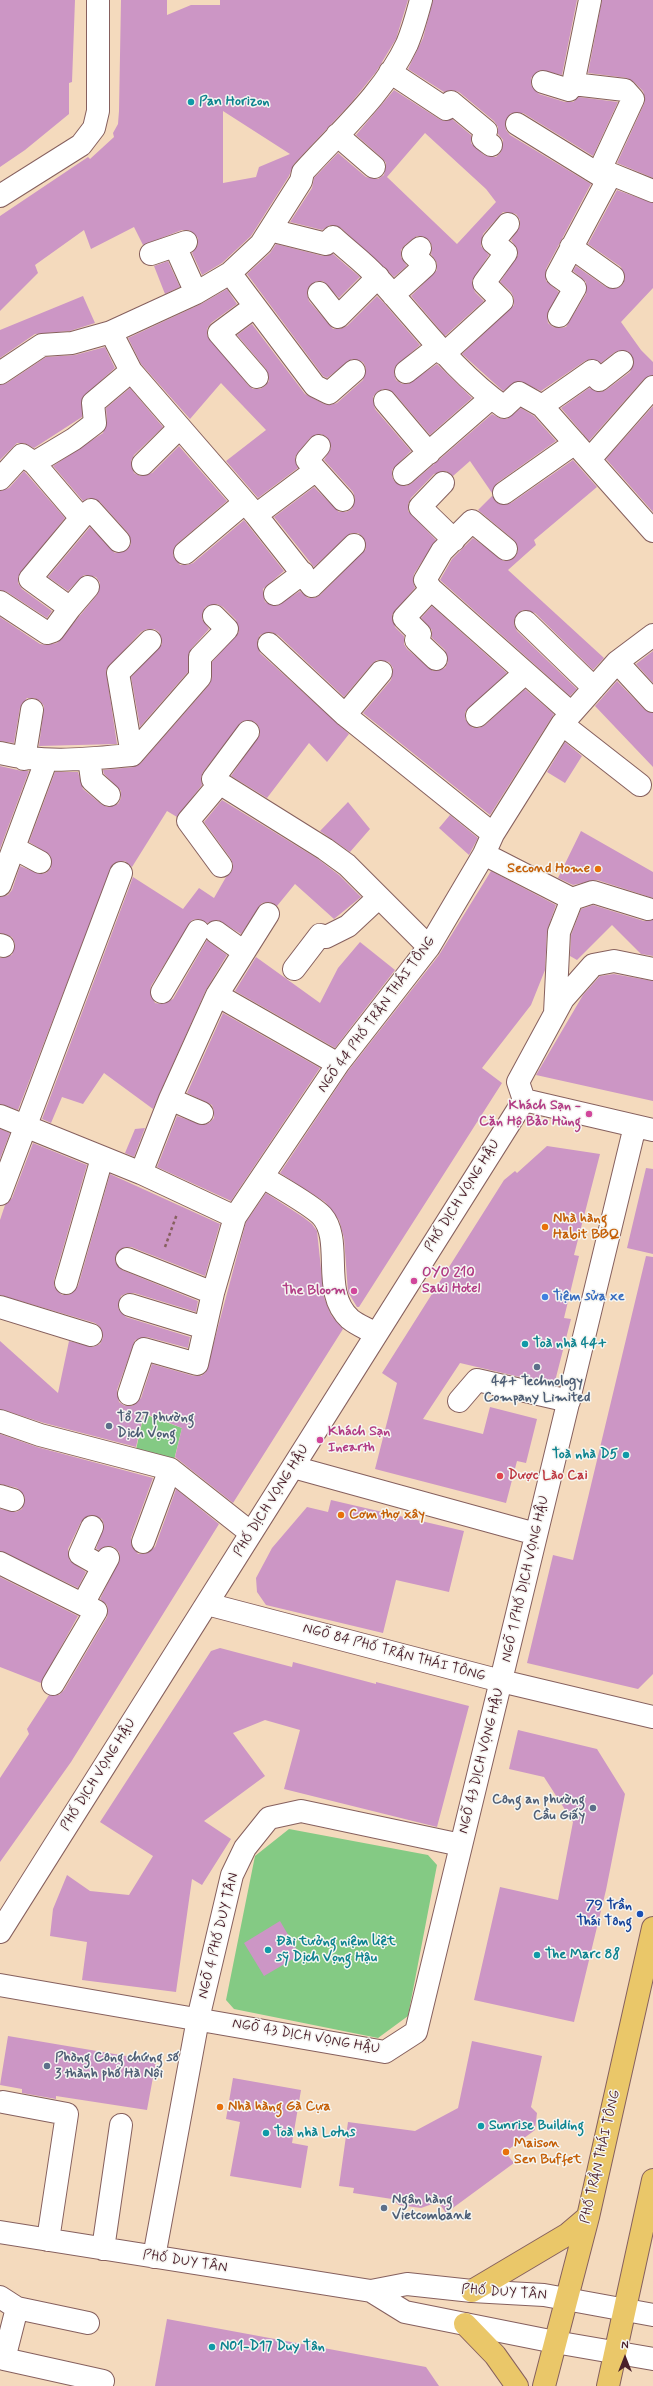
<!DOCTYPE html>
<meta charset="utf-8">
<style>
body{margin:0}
#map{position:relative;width:653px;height:2386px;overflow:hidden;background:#f4dabd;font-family:Mynerve,sans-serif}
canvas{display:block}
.north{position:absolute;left:605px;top:2338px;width:40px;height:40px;-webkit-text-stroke:3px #f6f6f2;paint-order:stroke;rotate:0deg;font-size:11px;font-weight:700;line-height:16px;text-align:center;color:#4a1f2b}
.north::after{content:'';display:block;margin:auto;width:14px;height:18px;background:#4a1f2b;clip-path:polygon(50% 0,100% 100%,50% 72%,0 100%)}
</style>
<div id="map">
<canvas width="653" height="2386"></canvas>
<div class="north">N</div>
</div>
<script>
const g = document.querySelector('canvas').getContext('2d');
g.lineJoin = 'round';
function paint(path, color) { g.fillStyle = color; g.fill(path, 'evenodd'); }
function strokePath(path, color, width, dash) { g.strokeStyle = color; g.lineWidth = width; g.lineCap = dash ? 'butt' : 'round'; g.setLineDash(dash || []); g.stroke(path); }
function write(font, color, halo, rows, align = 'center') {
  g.font = font + ' Mynerve,sans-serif'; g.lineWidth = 3; g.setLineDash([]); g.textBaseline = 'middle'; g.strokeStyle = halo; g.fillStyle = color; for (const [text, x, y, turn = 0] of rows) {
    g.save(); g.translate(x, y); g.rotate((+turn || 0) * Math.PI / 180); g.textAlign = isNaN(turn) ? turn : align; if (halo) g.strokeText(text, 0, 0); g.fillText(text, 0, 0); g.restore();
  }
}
paint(new Path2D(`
 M144,1414L182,1428L173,1464L135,1454Z
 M289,1829L428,1855L437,1865L408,2016L378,2038L234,2009L226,2000L255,1856Z`), '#84ca84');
paint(new Path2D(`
 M0,0H75L72,82L69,83V114L25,150L0,167Z
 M121,0H167V15L191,5H220V0H408L396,39L376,72L351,103L294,164L289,176L251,236L222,263L202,275L192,253L198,245V238L189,230H182L143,245L134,227L91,249L84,230L35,265L38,273L0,311V216L88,157L90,159L114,137L113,133L118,124L119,111ZM223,111L290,154L259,167L256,177L223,183Z
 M433,0H577L562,75L540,70L531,78V85L539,94L565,102H573L579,97L618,102L593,156L523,113H511L505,123L506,130L510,135L591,184L546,269V281L559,292L547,316L548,323L553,327L559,328L566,327L586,294V282L573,271L576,266L606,287L618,288L623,284L625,278L621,267L588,244L617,190L653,203V288L621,322L641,350L653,362V375L644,379L589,441L561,408L589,388L600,392L606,390L630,372L634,361L627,351L615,352L601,363L591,359L585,361L541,391L518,381L503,391L462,354L514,305V298L511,292L500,282L518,255L517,248L511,240L520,226V220L516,214L503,212L483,234L481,246L489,255L472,281L475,292L484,301L445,336L411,296L437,270V263L431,254L432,246L429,240L417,236L405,245L401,250V257L407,266L394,277L341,228L330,225L322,230L290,222L312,188L314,178L338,153L366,177L378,179L384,175L386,163L382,158L356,135L394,90L439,119L445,121L452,119L471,135V143L484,155L496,157L501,152L503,140L498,134V127L494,121L459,92L452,90L444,92L408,69L423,38ZM425,133L486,189L496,202L457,244L387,177Z
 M602,0H653V178L617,163L644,104L645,98L643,91L634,82L627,78L588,73Z
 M276,244L323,256L333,254L360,277L339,298L323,281H317L308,288L307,294L309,301L333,329H340L347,326L377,296L383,302L420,345L395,367L394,373L396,380L402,384H408L437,364L472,398L430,435L394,393L383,389L377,392L373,397L375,409L411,451L392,470V477L395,482L406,486L412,483L492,414L501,419H507L521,408L534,416L556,441L497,483L492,493L470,461L453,476L446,471L434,474L411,498L408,504V511L436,540L414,574L413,581L415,588L392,615L395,627L404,636V644L407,649L433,671L445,668L448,662L445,650L432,638V630L421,618L432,606L507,673L465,712V719L473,728H479L485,725L525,689L554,714L490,815L363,713L391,680L393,668L389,662L377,660L372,664L344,697L278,635L271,632L260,635L257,642L260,653L349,734L327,762L309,743L267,798L231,776L260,734L259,727L255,722L243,721L203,772L201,778L202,785L177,817L167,811L132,867L125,861L113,864L18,1110L0,1104V958L12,955L15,944L12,937L0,933V897L8,895L12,890L20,866L40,874L46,873L51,868L50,855L29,842L55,772H78L83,789L101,804L107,807L118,804L121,798V791L104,774L103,770L134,767L141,763L209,685L212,677V662L239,632L236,620L223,607L217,604L205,607L202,619L209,629L191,649L188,657V672L140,727L131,677L162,644L159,632L154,629H147L141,632L106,670L117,744L39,746L44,706L40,701L34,698H27L20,708L14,743L0,741V617L40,644L46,645L57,643L97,595L100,583L96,577L84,575L68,591L48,577L90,527L115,553L127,550L131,544L128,533L100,502L89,498L83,501L53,466L103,433L107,422L106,408L130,388L163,427L134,455L131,461L134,473L140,476L152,473L179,446L227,501L177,544L173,555L180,565H187L193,563L244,520L284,571L263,589L265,602L276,606L300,591L308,598H315L320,595L366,549L363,537L358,533H351L314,567L274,517L314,487L339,512H346L352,509L355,498L353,492L324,460L331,448L327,437L321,434L310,438L295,457L298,468L258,498L226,461L266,430L221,383L190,419L141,364L128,338L201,304L227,289L237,304L211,323L207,329V335L248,385L253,389H260L265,386L269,381L266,369L237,335L252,324L305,394L324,404L330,405L337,403L363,380L366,368L363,362L352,359L327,378L323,376L247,274L270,253Z
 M168,261L180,287L165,294L154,266Z
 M83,296L95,323L70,331L35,334L0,358V330Z
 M105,347L115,368L82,398V417L34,448L24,443H17L0,460V385L7,383L46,357L75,355Z
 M653,406V512L606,459Z
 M573,460L597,487L534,540L536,545L508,570L604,658L593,670L535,613L523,610L517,614L514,625L517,631L577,689L570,696L440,580L452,559L473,538L504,561L515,557L518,551L514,540L478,510L492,496L499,504L511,503Z
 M24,471L65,518L18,577V583L22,589L52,611L47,618L7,592L0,590V491L9,488Z
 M653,651V683L636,664Z
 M617,681L644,709L653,713V767L595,706Z
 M565,742L582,756L565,783L547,772Z
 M0,766L22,771H29L0,849Z
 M222,800L318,859L339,875L361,897L334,919L295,884L277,906L269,902L262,903L241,934L218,920L207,923L199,919L192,920L151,986L150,992L155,1003L162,1004L173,999L207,940L227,955L206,990L153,1109L104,1073L83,1104L62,1097L51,1123L42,1119L133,877L183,909L199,888L214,898L226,877L232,871L233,865L231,859L204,822Z
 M348,802L370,829L350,852L320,831Z
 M450,815L478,838L469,855L439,828Z
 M581,831L653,872V898L597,880L573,885L558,878Z
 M491,871L556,905L547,931L545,970L531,1005L482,1068L502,1083L359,1307H357L348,1292L344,1238L339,1220L325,1202L280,1173L348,1071L439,955Z
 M593,905L644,921L653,920V956L641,954L612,925L577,960L570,956L571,935L581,909Z
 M360,942L395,970L335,1048L235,991L256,957L320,1003L338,968Z
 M614,974L653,981V1101L536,1075L583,995L600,976Z
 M223,1013L320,1068L231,1201L157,1167L177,1116L203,1125L209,1123L214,1118V1111L212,1105L187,1093Z
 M145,1128L134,1157L125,1153L135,1129Z
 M0,1129L10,1133L0,1159Z
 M33,1143L87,1165L54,1280V1286L62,1295H69L78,1286L110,1174L220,1224L205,1276L131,1247H125L116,1254L115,1261L122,1270L198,1301L196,1312L134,1293H127L121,1296L118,1308L126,1317L190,1337L188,1348L147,1337L135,1340L117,1390L119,1402L125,1406H132L141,1398L152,1364L194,1376H201L206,1372L246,1222L266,1193L303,1217L312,1224L317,1231L324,1297L331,1315L343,1329L233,1503L175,1457L182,1428L144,1413L136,1447L44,1423L0,1409V1341L58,1393L69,1341L93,1347L100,1344L103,1338L100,1327L95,1323L0,1295V1220L5,1205L12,1198Z
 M547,1146L600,1154L574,1255L579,1256L564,1318L571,1319L554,1385L460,1363L423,1419L483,1434L490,1407L537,1419L526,1463L517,1461L506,1503L375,1469L397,1383L382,1373L504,1180L515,1171L517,1173Z
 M646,1168L653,1169V1254L627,1248Z
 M646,1256L653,1257V1674L638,1689L527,1663L553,1555L573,1560Z
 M0,1434L37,1447L153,1478L131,1538V1544L138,1554H145L155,1547L176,1489L219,1524L71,1762L0,1862V1778L29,1734L27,1729L49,1695H59L64,1690L107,1617L108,1611L107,1605L100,1599L120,1558L119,1552L114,1547L107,1546L99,1550L96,1549L104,1525L102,1519L91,1515L81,1522L68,1549L70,1561L86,1572L78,1588L0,1551V1509L16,1512L22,1509L25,1498L17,1488L0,1484Z
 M331,1500L464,1531L449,1592L396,1580L383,1633L266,1605L257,1592L256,1578L272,1548L307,1507L328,1512Z
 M0,1577L78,1616L41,1683L0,1667Z
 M220,1648L292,1667L293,1662L376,1684V1682L469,1706L437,1827L284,1789L300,1730L265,1720L233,1733L265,1776L204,1821L231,1839L202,1885L192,1879L176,1992L82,1980L87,1942L50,1936L53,1909L67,1875L90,1891L129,1895L153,1856L100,1822L211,1651Z
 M518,1730L597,1749L625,1794L606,1890L574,2022L474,2000L500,1887L558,1900L573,1822L544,1777L509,1769Z
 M280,1921L300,1955L264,1976L244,1943Z
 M8,2036L156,2061L147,2110L56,2096V2099L22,2093V2089L0,2085Z
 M472,2041L542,2056L531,2107L537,2113L535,2130L505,2152L514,2163L446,2213L438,2202L421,2208L399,2205L392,2199L353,2193L354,2188L339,2186L348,2122L415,2131L458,2108Z
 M233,2078L301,2090L292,2143L308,2146L301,2188L230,2176L240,2122L226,2119Z
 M167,2319L426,2367L439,2386H155Z`), '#cc96c5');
const minor = new Path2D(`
 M590,0L573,84L625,90L633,99L598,174
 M390,72L446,109L451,102L486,131L483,139L491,145
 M543,82L569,90L573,84
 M517,124L598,174H611L653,191
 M337,135L374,167
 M0,196L81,145L94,128L98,111V0
 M270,230L326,244L333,237C348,251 365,263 378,278C419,322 454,372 504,407L519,393L542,406L653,531
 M175,246L196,293
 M571,247L613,277
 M151,254L186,242
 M230,273L315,386L329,393L354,371
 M319,293L338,317L378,277
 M393,295L425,266L413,254L420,248
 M254,307L219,333L257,377
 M559,316L575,288L557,275L611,174
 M111,332L131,371L256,515L312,586L354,545
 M444,354L502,301L484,283L506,253L493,242L508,224
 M406,372L438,347
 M0,373L42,345L72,343L111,332L196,293L230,273L261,244L301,181L303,172C339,132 384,93 407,44C413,30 417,15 421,0
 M385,401L429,453
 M542,406L592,371L599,380L622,362
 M319,446L307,460L343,500
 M590,459L653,387
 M34,463L74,439L95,423L93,403L131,371
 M143,464L179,428
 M404,474L491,398
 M0,479L22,455L34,463L81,518
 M443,483L420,507L454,540
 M504,493L575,443
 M256,515L316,470
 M185,553L244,503
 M431,589L571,713
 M275,594L303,573
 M0,602L47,633L53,631L70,608L30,579L81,518L91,510L119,541
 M70,608L88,587
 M526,622L594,688
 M269,644L345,715L493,834
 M436,659L416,640L420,634L404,618L431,589L425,580L442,551L472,521L506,549
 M617,662L653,701
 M345,715L381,672
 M477,716L525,673
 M562,724L640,785
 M248,732L213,779L325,849L347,865L429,947
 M0,753C44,764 87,759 132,755L200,677V657L227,629L214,616
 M132,755L118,673L150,641
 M24,759L32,710
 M89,759L92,780L109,795
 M220,783L188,821L221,866
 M14,848L40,862
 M484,854L572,899L593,892L648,909
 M0,885L46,761
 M216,932L244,952
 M0,945L3,946
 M294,969L320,935L326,937L348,926L378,898
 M162,992L198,931
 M217,995L338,1064
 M555,1013L559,932L572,899
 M170,1099L202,1113
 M524,1100L518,1082L563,999L593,965L614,961L653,969
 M0,1116L141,1173L235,1217
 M141,1173L170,1099L217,995L268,914
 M263,1177C277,1186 312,1205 322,1216C344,1241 320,1292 350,1319C357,1325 368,1329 376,1334
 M0,1194L121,873
 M127,1259L213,1293
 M66,1283L102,1158
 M130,1305L205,1328
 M0,1307L91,1335
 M129,1394L144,1349L197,1364L213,1293L235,1217L338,1064L429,947L484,854L493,834L562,724L617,662L653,635
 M459,1401L477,1380L569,1401
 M0,1421L40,1435L170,1469L251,1533
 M293,1467L536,1534
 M0,1496L13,1500
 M92,1527L80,1554L103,1567
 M143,1542L170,1469
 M0,1563L96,1611L53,1684
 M83,1604L108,1558
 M207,1604L501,1681L653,1717
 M0,1932L524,1100L653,1130
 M0,1985L385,2052L416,2032L635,1126
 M3,2102L67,2114L48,2240
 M0,2232L371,2291L407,2284L472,2291L544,2295L653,2315
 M103,2249L121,2125
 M154,2257L198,2019L232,1875L245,1848L269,1818L301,1811L461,1845
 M371,2291L405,2312L555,2342L653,2359
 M0,2297L17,2308L4,2359L103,2381
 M17,2308L88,2323`);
const major = new Path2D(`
 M472,2291L568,2234L588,2217
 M465,2324L495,2355L517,2386
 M544,2386L588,2217L653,1928
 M608,2386L653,2180`);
strokePath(minor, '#86605e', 24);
strokePath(major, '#86605e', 24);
strokePath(new Path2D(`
 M165,1247L177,1214`), '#86605e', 2.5, [3, 3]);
strokePath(minor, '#fff', 22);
strokePath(major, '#eac769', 22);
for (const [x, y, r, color] of [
 [191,102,4,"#0f9aa8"],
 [598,869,4,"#e8710a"],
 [589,1114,4,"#d1479c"],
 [545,1227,4,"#e8710a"],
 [414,1281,4,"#d1479c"],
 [354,1291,4,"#d1479c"],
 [545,1297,4,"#3f7fe0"],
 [525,1344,4,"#0f9aa8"],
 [537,1367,4,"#5c6f8a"],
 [109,1426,4,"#5c6f8a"],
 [320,1440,4,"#d1479c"],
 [626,1455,4,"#0f9aa8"],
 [500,1476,4,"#e0444e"],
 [341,1515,4,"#e8710a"],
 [593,1808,4,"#5c6f8a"],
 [640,1914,4,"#1a4fb4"],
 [268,1950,4,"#0f9aa8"],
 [537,1955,4,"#0f9aa8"],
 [47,2066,4,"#5c6f8a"],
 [220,2107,4,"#e8710a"],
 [481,2126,4,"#0f9aa8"],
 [266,2133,4,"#0f9aa8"],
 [506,2152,4,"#e8710a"],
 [384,2208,4,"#5c6f8a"],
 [212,2347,4,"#0f9aa8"]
]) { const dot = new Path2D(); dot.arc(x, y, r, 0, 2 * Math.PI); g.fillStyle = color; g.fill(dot); strokePath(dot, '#f6f6f2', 1.5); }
write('bold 14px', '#0d838f', '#f6f6f2', [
 ["Pan Horizon",199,102],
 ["Toà nhà 44+",533,1344],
 ["Toà nhà D5",618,1455,"right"],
 ["Đài tưởng niệm liệt",276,1942],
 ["sỹ Dịch Vọng Hậu",276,1958],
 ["The Marc 88",545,1955],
 ["Sunrise Building",489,2126],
 ["Toà nhà Lotus",274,2133],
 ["N01-D17 Duy Tân",220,2347]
], 'left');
write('bold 14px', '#c56008', '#f6f6f2', [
 ["Second Home",590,869,"right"],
 ["Nhà hàng",553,1219],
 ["Habit BBQ",553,1235],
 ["Cơm thợ xây",349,1515],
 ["Nhà hàng Gà Cựa",228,2107],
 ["Maison",514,2144],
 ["Sen Buffet",514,2160]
], 'left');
write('14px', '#4a1f2b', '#f6f6f2', [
 ["NGÕ 44 PHỐ TRẦN THÁI TÔNG",377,1015,-54],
 ["PHỐ DỊCH VỌNG HẬU",463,1196,-58],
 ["PHỐ DỊCH VỌNG HẬU",272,1501,-58],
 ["NGÕ 1 PHỐ DỊCH VỌNG HẬU",526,1579,-77],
 ["NGÕ 84 PHỐ TRẦN THÁI TÔNG",394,1653,15],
 ["NGÕ 43 DỊCH VỌNG HẬU",482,1761,-76],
 ["PHỐ DỊCH VỌNG HẬU",99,1775,-58],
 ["NGÕ 4 PHỐ DUY TÂN",219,1936,-76],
 ["NGÕ 43 DỊCH VỌNG HẬU",306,2037,10],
 ["PHỐ TRẦN THÁI TÔNG",601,2157,-77],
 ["PHỐ DUY TÂN",185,2262,9],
 ["PHỐ DUY TÂN",504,2293,4]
]);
write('bold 14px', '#b23c85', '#f6f6f2', [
 ["Khách Sạn -",581,1106],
 ["Căn Hộ Bảo Hùng",581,1122],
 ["OYO 210",422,1273,"left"],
 ["Saki Hotel",422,1289,"left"],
 ["The Bloom",346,1291],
 ["Khách Sạn",328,1432,"left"],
 ["Inearth",328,1448,"left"]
], 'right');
write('bold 14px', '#366cbe', '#f6f6f2', [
 ["Tiệm sửa xe",553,1297]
], 'left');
write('bold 14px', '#4e5e75', '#f6f6f2', [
 ["44+ Technology",537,1382,"center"],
 ["Company Limited",537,1398,"center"],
 ["Tổ 27 phường",117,1418],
 ["Dịch Vọng",117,1434],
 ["Công an phường",585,1800,"right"],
 ["Cầu Giấy",585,1816,"right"],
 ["Phòng Công chứng số",55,2058],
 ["3 thành phố Hà Nội",55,2074],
 ["Ngân hàng",392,2200],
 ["Vietcombank",392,2216]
], 'left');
write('bold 14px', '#be3a42', '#f6f6f2', [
 ["Dược Lào Cai",508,1476]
], 'left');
write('bold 14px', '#164399', '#f6f6f2', [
 ["79 Trần",632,1906],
 ["Thái Tông",632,1922]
], 'right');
</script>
